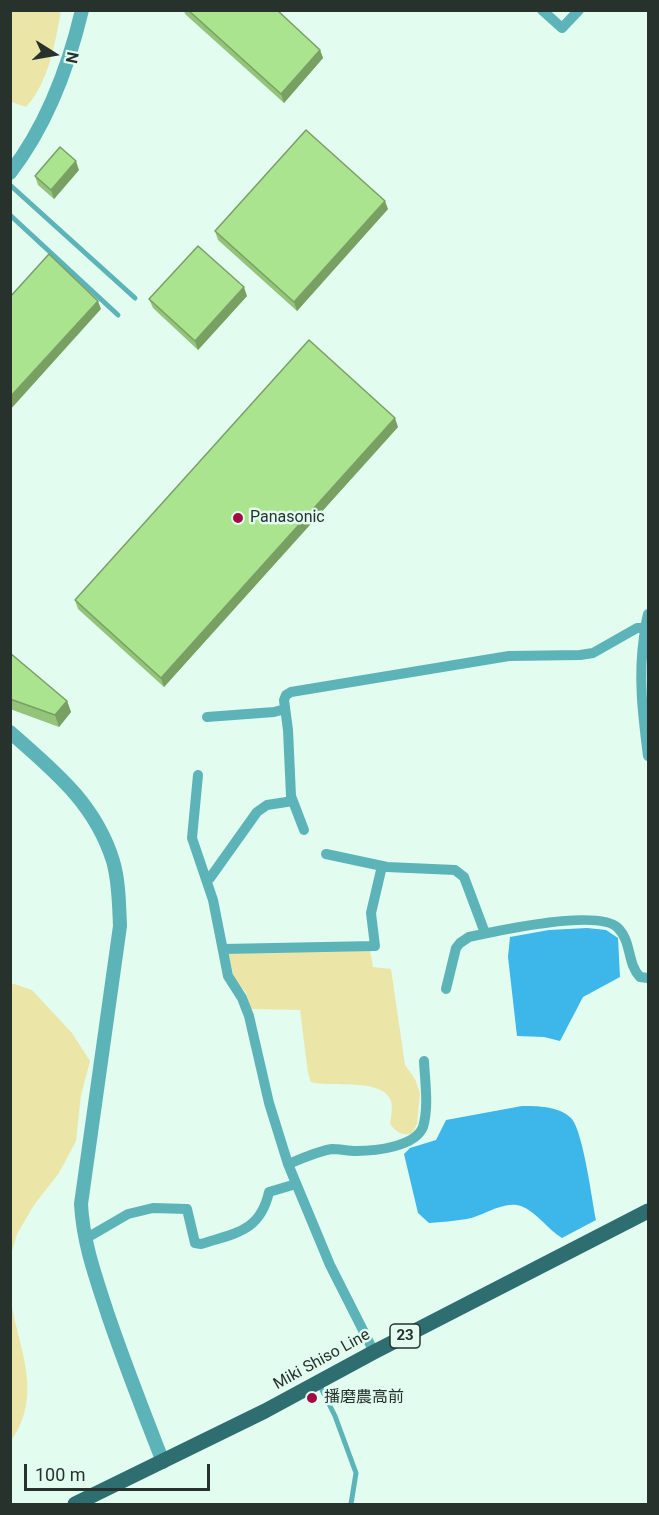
<!DOCTYPE html>
<meta charset="utf-8">
<style>
body{margin:0}
#map{position:relative;width:659px;height:1515px;overflow:hidden;background:#e2fcf0;font-family:Roboto,sans-serif}
canvas{display:block}
.frame{position:absolute;inset:0;border:12px solid #27322d;pointer-events:none}
.north{position:absolute;left:24px;top:24px;width:60px;height:60px;-webkit-text-stroke:4px #e2fcf0;paint-order:stroke;rotate:101deg;font-size:16px;font-weight:700;line-height:24px;text-align:center;color:#27322d}
.north::after{content:'';display:block;margin:auto;width:21px;height:27px;background:#27322d;clip-path:polygon(50% 0,100% 100%,50% 72%,0 100%)}
.scale{position:absolute;left:24px;top:1464px;width:186px;height:27px;box-sizing:border-box;border:3px solid #27322d;border-top:0;padding-left:8px;font-size:18px;line-height:21px;white-space:nowrap;color:#27322d;-webkit-text-stroke:4px #e2fcf0;paint-order:stroke}
</style>
<div id="map">
<canvas width="659" height="1515"></canvas>
<div class="frame"></div>
<div class="north">N</div>
<div class="scale">100 m</div>
</div>
<script>
const g = document.querySelector('canvas').getContext('2d');
g.lineJoin = 'round';
function paint(path, color) { g.fillStyle = color; g.fill(path, 'evenodd'); }
function strokePath(path, color, width, dash) { g.strokeStyle = color; g.lineWidth = width; g.lineCap = dash ? 'butt' : 'round'; g.setLineDash(dash || []); g.stroke(path); }
function write(font, color, halo, rows, align = 'center') {
  g.font = font + ' Roboto,"Noto Sans JP",sans-serif'; g.lineWidth = 5; g.setLineDash([]); g.textBaseline = 'middle'; g.strokeStyle = halo; g.fillStyle = color; for (const [text, x, y, turn = 0] of rows) {
    g.save(); g.translate(x, y); g.rotate((+turn || 0) * Math.PI / 180); g.textAlign = isNaN(turn) ? turn : align; if (halo) g.strokeText(text, 0, 0); g.fillText(text, 0, 0); g.restore();
  }
}
paint(new Path2D(`
 M11,10L61,11C55,43 49,82 26,107L11,102Z
 M370,950L373,967L391,969L405,1065L415,1079L420,1093L417,1124L412,1134C401,1135 397,1133 390,1124C391,1117 393,1108 391,1101C383,1077 330,1088 311,1082L308,1073L300,1010L251,1009L246,993L234,978L228,952Z
 M11,983L32,990L72,1033L90,1061L81,1095L76,1141L59,1173L34,1205L17,1234L11,1255Z
 M10,1295C17,1346 45,1393 11,1441Z`), '#ebe5a8');
paint(new Path2D(`
 M587,928L606,930L618,938L620,977L583,997L560,1041L544,1037L517,1036L508,957L510,937L549,930Z
 M522,1106C537,1106 559,1106 571,1118C583,1130 592,1200 596,1220L562,1238C548,1230 537,1212 521,1206C504,1200 483,1216 467,1219C454,1221 442,1222 429,1223L418,1213L404,1154L410,1148L436,1140L446,1120Z`), '#3db6e9');
strokePath(new Path2D(`
 M10,185L135,298
 M10,215L118,315
 M319,1384L335,1416L356,1473L351,1504`), '#5db4b8', 5);
strokePath(new Path2D(`
 M542,10L562,28L579,10
 M648,614C646,621 645,630 644,637C638,678 643,716 648,756
 M207,717L274,712L285,709
 M198,775L192,838L213,900L228,976L242,998L249,1016L269,1103L288,1164L330,1265L374,1352
 M304,830L291,796L288,730L284,700L286,695L291,692L509,656L580,655L593,653L637,628H645
 M326,854L387,867L455,870L464,877L485,933
 M206,879L210,878L257,812L267,805L293,801
 M223,949L375,946L371,913L382,866
 M446,989L456,948L460,943L469,937C496,931 599,908 618,928C632,942 627,964 640,977L648,978
 M288,1164C301,1159 318,1151 332,1149C340,1149 348,1151 356,1151C375,1151 415,1147 423,1127C429,1107 425,1082 424,1061
 M85,1239L128,1214L153,1208L187,1209L195,1243L201,1244C235,1233 260,1232 269,1192L296,1184`), '#5db4b8', 10);
strokePath(new Path2D(`
 M10,173C47,125 68,69 82,10
 M10,732C54,771 95,803 113,861C119,881 119,905 120,926L81,1204C83,1243 96,1278 108,1315C125,1365 144,1413 163,1462`), '#5db4b8', 14);
strokePath(new Path2D(`
 M75,1504L265,1411L374,1352L648,1211`), '#2e6d70', 15);
paint(new Path2D(`
 M184,10H277L320,50L323,58L284,103L185,14Z
 M79,170L54,199L38,185L35,176Z
 M388,209L297,311L218,240L215,231Z
 M247,296L198,350L153,308L149,299Z
 M398,427L164,687L78,609L75,600Z
 M10,653L67,701L71,712L59,727L10,709Z`), '#93c47a');
paint(new Path2D(`
 M320,50L323,58L284,103L281,94Z
 M76,161L79,170L54,199L51,190Z
 M385,201L388,209L297,311L294,302Z
 M244,287L247,296L198,350L195,341Z
 M98,301L101,309L10,410V397Z
 M395,418L398,427L164,687L161,678Z
 M67,701L71,712L59,727L55,715Z`), '#78a063');
const building = new Path2D(`
 M188,10H277L320,50L281,94Z
 M306,130L385,201L294,302L215,231Z
 M60,147L76,161L51,190L35,176Z
 M198,246L244,287L195,341L149,299Z
 M49,254L98,301L10,397V297Z
 M309,340L395,418L161,678L75,600Z
 M10,653L67,701L55,715L10,699Z`);
paint(building, '#abe48e');
strokePath(building, '#78a063', 1.5);
for (const [x, y, r, color] of [
 [238,518,6,"#a30b45"],
 [312,1398,6,"#a30b45"]
]) { const dot = new Path2D(); dot.arc(x, y, r, 0, 2 * Math.PI); g.fillStyle = color; g.fill(dot); strokePath(dot, '#e2fcf0', 2); }
for (const [x, y, w] of [
 [405,1336,30]
]) { const box = new Path2D(); box.roundRect(x - w / 2, y - 12, w, 24, 4.5); g.fillStyle = '#e2fcf0'; g.fill(box); strokePath(box, '#27322d', 1.5); }
write('bold 15px', '#27322d', null, [
 ["23",405,1336]
]);
write('16px', '#27322d', '#e2fcf0', [
 ["Panasonic",250,518],
 ["播磨農高前",324,1398]
], 'left');
write('16px', '#27322d', '#e2fcf0', [
 ["Miki Shiso Line",322,1360,-29]
]);
</script>
